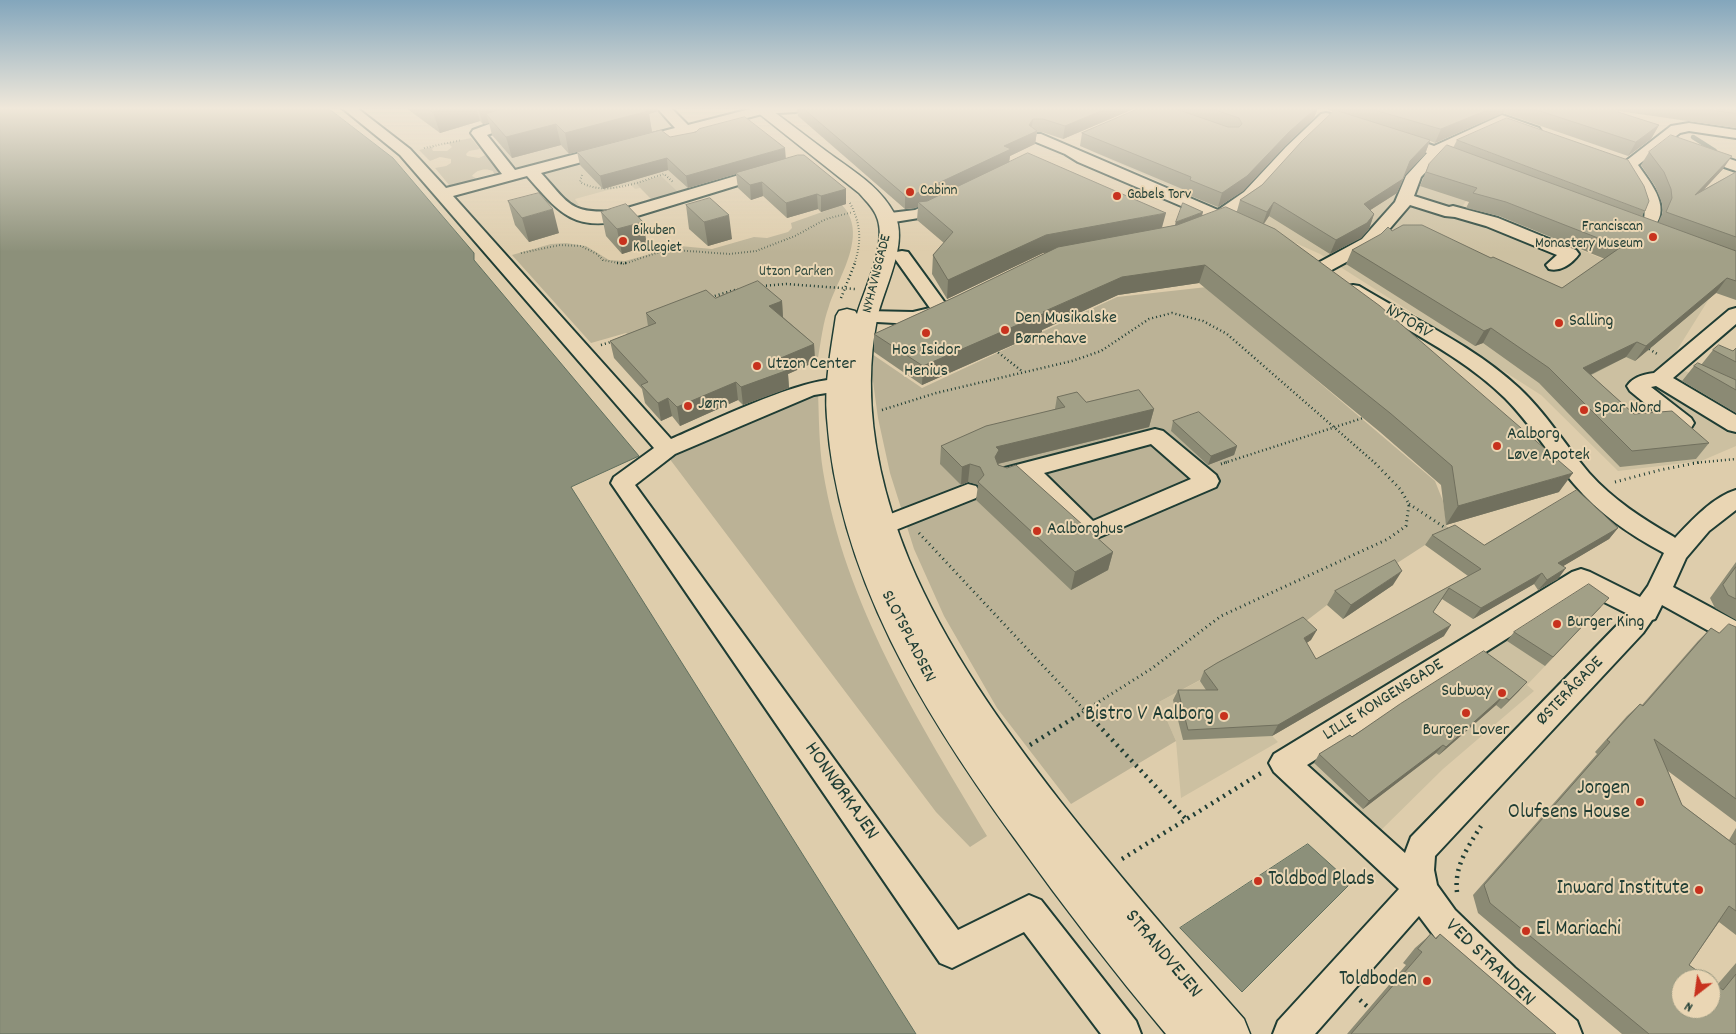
<!DOCTYPE html>
<meta charset="utf-8">
<style>
body{margin:0}
#map{position:relative;width:1736px;height:1034px;overflow:hidden;background:#decdac;font-family:Dekko,sans-serif}
canvas{display:block}
.north{position:absolute;left:1671px;top:969px;width:50px;height:50px;box-sizing:border-box;background:#ead6b4;border:1px solid #999981;border-radius:50%;rotate:210deg;font-size:14px;font-weight:700;line-height:20px;text-align:center;color:#1f3d34}
.north::after{content:'';display:block;margin:auto;width:18px;height:22px;background:#c8321e;clip-path:polygon(50% 0,100% 100%,50% 72%,0 100%)}
</style>
<div id="map">
<canvas width="1736" height="1034"></canvas>
<div class="north">N</div>
</div>
<script>
const g = document.querySelector('canvas').getContext('2d');
g.lineJoin = 'round';
function paint(path, color) { g.fillStyle = color; g.fill(path, 'evenodd'); }
function strokePath(path, color, width, dash) { g.strokeStyle = color; g.lineWidth = width; g.lineCap = dash ? 'butt' : 'round'; g.setLineDash(dash || []); g.stroke(path); }
function write(font, color, halo, rows, align = 'center') {
  g.font = font + ' Dekko,sans-serif'; g.lineWidth = 4; g.setLineDash([]); g.textBaseline = 'middle'; g.strokeStyle = halo; g.fillStyle = color; for (const [text, x, y, turn = 0] of rows) {
    g.save(); g.translate(x, y); g.rotate((+turn || 0) * Math.PI / 180); g.textAlign = isNaN(turn) ? turn : align; if (halo) g.strokeText(text, 0, 0); g.fillText(text, 0, 0); g.restore();
  }
}
paint(new Path2D(`
 M652,108L675,127L516,168L498,146Z
 M738,123L788,161L652,200L640,188L635,189L630,184L575,199L579,205H576L570,204L541,174Z
 M1242,129L1448,188L1467,200L1461,208L1506,224L1547,197L1526,228L1608,261L1712,294L1669,363L1736,396V446L1701,461L1618,471L1541,395L1320,254L1091,151L1086,142Z
 M1578,592L1601,607L1527,685L1534,691L1443,769L1373,838L1302,771L1342,742L1370,729L1448,673Z
 M1212,674L1278,742L1181,798L1176,741L1159,702Z`), '#ccc0a1');
paint(new Path2D(`
 M471,138L480,149L469,151L466,154L467,156L479,158L485,155L501,174L492,176L494,174L493,171C486,168 477,169 472,176L479,180L456,186L449,185L435,168L446,166L451,163V159L440,157L430,161L419,150L435,146L432,149L433,151H447L452,147L449,144H442Z
 M661,176L678,192L652,200L636,183Z
 M842,205C869,234 839,276 829,306C823,322 821,341 818,358L815,362L770,323L631,338L626,333L591,343L512,255L551,244L566,243L586,246L609,260L625,261L680,246L712,249L754,237L767,238L788,232L792,228L791,223Z
 M1207,287L1435,481L1443,501L1448,536L1425,545L1357,589L1327,605L1297,628L1159,702L1176,741L1071,804L997,708L944,616L914,549L890,473L878,418L869,352L922,388L1117,297Z
 M818,392C819,418 819,446 823,471C845,605 919,722 987,836L970,847L936,812L669,458Z`), '#bbb296');
const water = new Path2D(`
 M0,108H328L393,158L474,253V260L639,456L571,487L916,1034H0Z
 M1308,844L1351,883L1242,992L1180,928Z`);
paint(water, '#8c907a');
strokePath(water, '#606f5e', 1);
strokePath(new Path2D(`
 M1693,137L1715,151`), '#606f5e', 4.5);
const minor = new Path2D(`
 M342,108H357L410,149L446,188L502,174L471,133L473,130C506,118 539,104 574,108L572,111L529,120L487,135L515,170L675,128L657,108H671L688,125L754,108H802L800,111L795,112L762,114L694,132L700,139L698,142H688L682,135L541,173C570,205 570,214 617,211L766,167L771,169L774,172L771,175L624,220C572,232 558,211 527,176L453,196L671,439C706,424 812,372 845,380L848,385L845,390L814,395L675,454L635,485L958,930L1029,895L1041,900L1136,1021L1141,1034H1101L1024,932L952,968L940,963L611,483L614,477L654,448L400,155Z
 M1326,113L1331,114L1333,117L1331,120L1296,153L1256,198L1231,215L1246,221L1248,225L1246,229L1240,230L1220,223L1209,228L1203,227L1201,223L1207,217L1078,162L1065,154L1031,140L1029,137L1031,134H1041L1218,210L1244,192L1286,147L1321,114Z
 M1502,115L1539,128L1541,131L1539,134L1534,135L1503,124L1447,150L1475,160L1478,163L1475,166L1470,168L1440,157L1421,177L1414,196L1449,207L1453,206L1498,218L1576,250L1579,254C1572,264 1560,272 1549,269L1546,265L1557,255L1486,226L1455,217L1445,216L1410,205L1374,247L1328,272L1322,273L1316,272L1313,268L1316,264L1362,239L1395,202L1406,176L1427,153L1393,141L1391,138L1393,135H1403L1434,146Z
 M1689,123L1736,130V138L1689,131L1680,133L1638,165C1652,185 1674,210 1650,231H1638L1636,227L1644,219C1648,199 1633,180 1622,164L1671,126Z
 M1697,148L1736,161V171L1692,156L1689,153L1692,150Z
 M947,195L953,197L955,200L953,203L925,217L888,223L882,222L880,218L882,214L915,210Z
 M902,251L908,252L951,311L949,315L913,324L859,321L857,317L859,313L866,311L913,312L930,308L893,256L896,252Z
 M1353,285L1359,286C1413,319 1473,345 1519,388C1546,413 1565,445 1589,473C1613,500 1643,519 1674,537L1675,538C1692,520 1713,497 1736,490V510L1709,531L1686,558L1673,587L1736,621V644L1727,641L1662,605L1655,619L1652,620L1643,633L1435,856L1434,870L1437,885L1455,910L1515,968L1577,1021L1582,1034H1537L1440,944L1419,916L1315,1034H1273L1278,1021L1399,889L1274,772L1269,763L1274,754L1572,572L1581,569L1590,572L1640,597L1648,586L1664,553C1630,535 1598,513 1574,484C1550,456 1531,424 1505,398C1460,354 1400,327 1347,294L1344,290L1347,286ZM1582,591L1628,614L1411,837L1405,853L1307,765Z
 M1736,308V324L1673,378L1736,415V432L1728,430L1656,386L1651,387L1691,418L1694,423L1691,428L1683,430L1675,428L1630,391L1627,386C1633,377 1644,374 1654,373L1729,310Z
 M1155,429L1163,431L1216,475L1219,481L1216,487L1090,541L1081,538L1023,479L1005,484L997,482L994,476L997,470ZM1151,444L1191,479L1093,521L1044,473Z
 M968,484L976,486L980,492L976,498L883,535L875,532L871,526L875,520Z`);
const major = new Path2D(`
 M752,108H769C788,122 807,137 826,151C850,169 879,185 894,213C910,243 883,289 877,319C861,401 878,484 909,560C946,648 1002,726 1060,801C1119,876 1181,948 1244,1019L1250,1034H1166C1113,971 1063,906 1015,839C924,714 838,576 827,418C824,384 831,350 836,316L839,311L847,309L855,311L857,314C865,287 889,242 876,215C872,206 865,200 859,193Z`);
strokePath(minor, '#1f3d34', 4);
strokePath(major, '#1f3d34', 3);
strokePath(new Path2D(`
 M424,148L462,140
 M582,175L580,182C606,197 638,182 664,174L673,182
 M850,203C861,224 862,242 854,265
 M521,253L560,245L581,246L597,254L603,260L624,264L656,253L675,250L729,254L756,251L795,236L826,219L853,212`), '#1f3d34', 2, [0.5, 2.5]);
strokePath(new Path2D(`
 M617,263H626
 M762,286L786,284L855,289
 M711,297L738,289
 M841,298L855,263
 M601,345L614,341
 M1649,349L1659,355
 M995,350L1023,372
 M882,410L936,393L1072,361L1101,351L1149,319L1172,313L1203,321L1227,334L1375,463
 M1224,463L1363,418
 M1693,463L1736,459`), '#1f3d34', 2.5, [1, 3]);
strokePath(new Path2D(`
 M1221,464L1227,462
 M1615,482L1660,470L1701,462
 M1409,504L1450,531
 M919,533L1089,715
 M1078,715L1151,669L1221,616L1388,539L1406,526L1409,504L1400,489L1374,462`), '#1f3d34', 3, [1, 4]);
strokePath(new Path2D(`
 M1088,714L1187,820
 M1030,745L1080,714
 M1122,859L1261,773
 M1457,892C1454,866 1468,847 1481,826
 M1360,1000L1369,1008`), '#1f3d34', 4.5, [2, 5]);
paint(minor, '#ead6b4');
paint(major, '#ead6b4');
paint(new Path2D(`
 M406,108H657L658,111L649,114L652,132L569,154L561,145L512,158L492,135L489,123L483,124L480,121L440,133Z
 M797,108H1136L1063,139L1042,132H1037L1035,144L1010,156L1009,162L1162,228L1175,225L1176,222L1202,216L1237,211L1240,200L1262,185L1333,111L1321,108H1713L1714,110H1716L1715,108H1736V128L1618,111V112L1659,125L1651,139L1628,156L1503,113L1435,143L1430,141L1425,154L1405,175L1397,193L1370,210L1374,214L1369,229L1361,238L1330,254L1269,216L1264,224L1559,492L1446,525L1441,485L1380,432L1199,283L1118,295L1042,330V332L922,385L874,352V334L957,296L1047,253H1043L947,299L932,274L933,255L944,243L917,220L918,207L914,208L905,209L798,116Z
 M1140,108H1318L1314,118L1285,146L1243,191L1218,207L1186,194L1187,191L1080,146L1082,133Z
 M670,137L786,158L846,189V204L821,212L818,209L787,218L763,196L751,200L738,188L736,174L688,188L668,170L603,189L580,165L577,152Z
 M1457,140L1645,211L1641,217L1658,223L1663,212L1662,203L1655,186L1641,165L1649,152L1723,169L1703,190L1736,172V300L1716,293L1635,361L1626,357L1591,375L1634,414L1709,443L1696,459L1620,467L1539,383L1483,343L1475,346L1346,264L1352,250L1392,231L1491,258L1562,288L1605,259L1499,216L1466,208L1469,202L1420,186L1429,164L1453,148Z
 M508,201L559,233L529,242L515,225Z
 M686,205L732,239L708,246L689,229Z
 M601,212L643,222L647,246L622,254L606,236Z
 M715,298L782,301L783,317L814,344L815,362L788,374L789,388L743,405L738,400L680,426L672,416L661,421L645,403L642,389L614,358L610,341L648,326L646,313Z
 M1736,348V413L1682,381L1694,366L1701,365L1713,350L1733,351Z
 M1057,397L1086,402L1154,409L1149,427L998,464L1113,552L1108,570L1071,590L976,500L978,485L968,482L961,485L940,464L941,446L1055,409Z
 M1173,421L1237,446L1234,455L1208,465L1171,431Z
 M1618,528L1609,539L1563,566L1558,579L1538,590L1534,584L1473,619L1442,599L1433,612L1444,636L1272,736L1183,740L1173,700L1178,690H1206L1200,681L1204,671L1311,640L1306,643L1316,659L1468,576L1425,545L1432,535L1484,545Z
 M1736,562V620L1715,608L1710,598Z
 M1393,585L1343,619L1327,605L1335,591Z
 M1601,607L1545,666L1507,641L1514,632Z
 M1736,627V822L1668,771L1682,805L1729,840L1736,828V935L1719,922L1689,965L1717,985L1736,963V1034H1622L1478,913L1473,895L1597,754L1595,752L1627,716L1640,704L1642,705L1698,641L1711,628L1719,633Z
 M1527,682L1501,709L1496,705L1439,755L1436,753L1363,809L1314,763L1319,754L1352,737Z
 M1431,934L1435,938L1440,934L1556,1034H1347L1406,965L1403,963L1415,948Z`), '#8b8a74');
paint(new Path2D(`
 M450,108H476L480,121L440,133L433,112Z
 M478,108H535L486,114L489,123L483,124Z
 M633,108H657L658,111L649,114L652,132L569,154L565,133Z
 M1108,108H1136L1063,139L1065,126Z
 M1316,108H1318L1314,118L1285,146L1243,191L1218,207L1222,193Z
 M1492,108H1505L1503,113L1435,143L1441,129Z
 M1033,119L1031,132L1037,131L1035,144L1010,156L1009,163L921,205L918,202V207L914,208L905,209V195L1004,146L1029,125Z
 M556,124L561,145L512,158L506,137Z
 M1659,125L1651,139L1628,156L1636,142Z
 M1430,140L1425,154L1405,175L1397,193L1358,218L1364,204L1410,161Z
 M785,148L786,160L736,173V174L688,188L686,176Z
 M1732,156L1723,169L1686,209L1695,195Z
 M667,158L668,170L603,189L600,176Z
 M762,182L763,196L751,200L750,185Z
 M846,189V204L821,212V196Z
 M817,194L818,209L787,218L786,203Z
 M1274,202L1269,216L1262,226L1267,212Z
 M553,209L559,233L529,242L522,218Z
 M1203,212L1202,216L1175,226L1176,222Z
 M1166,213L1161,231L1043,253L947,299L948,280L1046,235Z
 M1374,214L1369,229L1361,238L1330,254L1336,240Z
 M729,215L732,239L708,246L704,222Z
 M643,222L647,246L622,254L617,229Z
 M1205,265L1199,283L1118,295L1042,330V332L922,385L923,366L1122,277Z
 M1727,278L1716,293L1635,361L1646,346Z
 M782,301L783,318L769,306Z
 M1491,328L1483,343L1475,346L1484,331Z
 M1637,342L1626,357L1573,383L1583,368Z
 M814,344L815,362L788,374L789,388L743,405L741,387L776,360Z
 M736,382L738,400L680,426L677,407Z
 M668,398L672,416L661,421L658,403Z
 M1154,409L1149,427L997,464L992,475L996,447Z
 M1237,446L1234,455L1208,465L1211,456Z
 M970,464L968,482L961,485L962,467Z
 M1573,473L1559,492L1446,525L1458,506Z
 M1618,528L1609,539L1550,574L1558,563Z
 M1113,552L1108,570L1071,590L1075,572Z
 M1566,568L1558,579L1538,590L1547,580Z
 M1402,571L1393,585L1343,619L1351,605Z
 M1542,573L1534,584L1473,619L1481,608Z
 M1451,625L1444,636L1272,736L1278,725Z
 M1317,630L1311,640L1298,649L1304,638Z
 M1527,682L1519,691L1501,709L1509,700Z
 M1503,696L1496,705L1439,755L1446,747Z
 M1443,745L1436,753L1363,809L1369,801Z`), '#71705e');
const building = new Path2D(`
 M427,108H450L433,112Z
 M506,108H644L648,111L565,133L556,124L506,137L486,114Z
 M803,108H983L991,111L1003,110L1004,108H1108L1065,126L1043,119H1033L1029,125L1037,131L1004,146L1011,149L915,194L905,195Z
 M1140,108H1173L1228,127H1239L1242,124L1239,118L1210,108H1316L1289,132L1247,176L1222,193L1190,180L1191,177L1082,133Z
 M1368,108H1492L1441,129Z
 M1531,108H1619L1618,112L1659,125L1636,142Z
 M1695,108H1713L1714,110H1725L1726,108H1736V113Z
 M1335,110L1430,140L1410,161L1403,179L1364,204L1374,214L1367,223L1336,240L1274,202L1267,212L1240,200L1262,185L1302,141Z
 M745,117L785,148L686,176L667,158L600,176L577,152L661,130L670,137L696,132L699,129Z
 M1507,118L1628,160L1644,186L1649,201L1645,211L1457,140Z
 M1671,135L1732,156L1695,195L1736,172V237L1666,212L1672,198L1671,189L1664,172L1649,152Z
 M1447,145L1736,251V281L1727,278L1646,346L1637,342L1583,368L1634,414L1672,411L1709,443L1632,451L1549,368L1491,328L1484,331L1352,250L1381,234L1388,227L1392,231L1403,225H1422L1491,258L1493,257L1562,288L1621,247L1506,202L1473,193L1477,188L1426,172L1429,164Z
 M1028,153L1166,213L1046,235L948,280L933,255L953,232L918,202L927,201Z
 M798,155H804L846,189L821,196L817,194L786,203L762,182L750,185L736,173Z
 M539,193L553,209L522,218L508,201Z
 M710,198L729,215L704,222L686,205Z
 M1183,203L1203,212L1176,222Z
 M626,204L643,222L617,229L601,212Z
 M1226,207L1275,229L1380,306L1573,473L1458,506L1452,466L1390,413L1205,265L1122,277L1043,312L1045,313L923,366L874,334L957,296L1058,247L1177,225Z
 M758,281L782,301L769,306L814,344L776,360L788,370L741,387L736,382L677,407L668,398L658,403L641,385L648,382L610,341L656,323L646,313L706,290L715,298Z
 M1719,345L1733,351L1736,348V362L1713,350Z
 M1698,363L1736,380V390L1694,366Z
 M1139,390L1154,409L996,447L999,450L995,457L998,465L1007,468L1016,465L1113,552L1075,572L978,482L984,475L980,467L970,464L962,467L941,446L986,426L1065,407L1057,397L1077,392L1086,402Z
 M1199,412L1237,446L1211,456L1173,421Z
 M1577,490L1618,528L1558,563L1566,568L1547,580L1542,573L1481,608L1449,588L1433,612L1451,625L1278,725L1188,730L1178,690H1218L1204,671L1217,663L1303,617L1317,630L1304,638L1316,659L1481,569L1432,535L1455,525L1484,545Z
 M1395,560L1402,571L1351,605L1335,591Z
 M1736,567V599L1728,595L1723,585Z
 M1589,584L1609,598L1553,657L1514,632Z
 M1729,624L1736,627V799L1654,739L1682,805L1735,845L1736,843V911L1729,906L1689,965L1709,979H1681V1009H1711V981L1723,990L1736,974V1034H1649L1490,903L1484,885L1610,742L1607,740L1640,704L1643,706L1711,628L1719,633Z
 M1484,651L1527,682L1509,700L1503,696L1446,747L1443,745L1369,801L1319,754L1350,735L1352,737L1400,704Z
 M1431,934L1436,939L1440,934L1556,1034H1351L1422,952L1418,949Z`);
paint(building, '#a2a087');
strokePath(building, '#71705e', 1);
const sky = g.createLinearGradient(0, 0, 0, 252);
sky.addColorStop(0, '#83a6bc');
sky.addColorStop(0.43, '#f0e8da');
sky.addColorStop(1, '#f0e8da00');
g.fillStyle = sky;
g.fillRect(0, 0, 1736, 252);
for (const [x, y, r, color] of [
 [910,192,5,"#c8321e"],
 [1117,196,5,"#c8321e"],
 [1653,237,5,"#c8321e"],
 [623,241,5,"#c8321e"],
 [1559,323,5,"#c8321e"],
 [1005,330,5,"#c8321e"],
 [926,333,5,"#c8321e"],
 [757,366,5,"#c8321e"],
 [688,406,5,"#c8321e"],
 [1584,410,5,"#c8321e"],
 [1497,446,5,"#c8321e"],
 [1037,531,5,"#c8321e"],
 [1557,624,5,"#c8321e"],
 [1502,693,5,"#c8321e"],
 [1466,713,5,"#c8321e"],
 [1224,716,5,"#c8321e"],
 [1640,802,5,"#c8321e"],
 [1258,881,5,"#c8321e"],
 [1699,890,5,"#c8321e"],
 [1526,931,5,"#c8321e"],
 [1427,981,5,"#c8321e"]
]) { const dot = new Path2D(); dot.arc(x, y, r, 0, 2 * Math.PI); g.fillStyle = color; g.fill(dot); strokePath(dot, '#ead6b4', 2); }
write('15px', '#1f3d34', '#ead6b4', [
 ["Cabinn",920,192],
 ["Gabels Torv",1127,196],
 ["Franciscan",1643,228,"right"],
 ["Monastery Museum",1643,245,"right"],
 ["Bikuben",633,232],
 ["Kollegiet",633,249]
], 'left');
write('15px', '#2f493e', '#ead6b4', [
 ["Utzon Parken",796,273]
]);
write('15px', '#1f3d34', '#ead6b4', [
 ["NYHAVNSGADE",878,274,-76]
]);
write('18px', '#1f3d34', '#ead6b4', [
 ["Den Musikalske",1015,320],
 ["Børnehave",1015,341],
 ["Salling",1569,323],
 ["Hos Isidor",926,352,"center"],
 ["Henius",926,373,"center"],
 ["Utzon Center",767,366],
 ["Jørn",698,406],
 ["Spar Nord",1594,410],
 ["Aalborg",1507,436],
 ["Løve Apotek",1507,457],
 ["Aalborghus",1047,531],
 ["Burger King",1567,624],
 ["Subway",1492,693,"right"],
 ["Burger Lover",1466,732,"center"]
], 'left');
write('18px', '#1f3d34', '#ead6b4', [
 ["NYTORV",1408,323,31],
 ["SLOTSPLADSEN",907,637,63],
 ["ØSTERÅGADE",1571,692,-46],
 ["LILLE KONGENSGADE",1384,701,-32]
]);
write('21px', '#1f3d34', '#ead6b4', [
 ["Bistro V Aalborg",1214,716],
 ["Jorgen",1630,790],
 ["Olufsens House",1630,814],
 ["Toldbod Plads",1268,881,"left"],
 ["Inward Institute",1689,890],
 ["El Mariachi",1536,931,"left"],
 ["Toldboden",1417,981]
], 'right');
write('21px', '#1f3d34', '#ead6b4', [
 ["HONNØRKAJEN",840,792,55],
 ["STRANDVEJEN",1162,955,50],
 ["VED STRANDEN",1489,964,44]
]);
</script>
